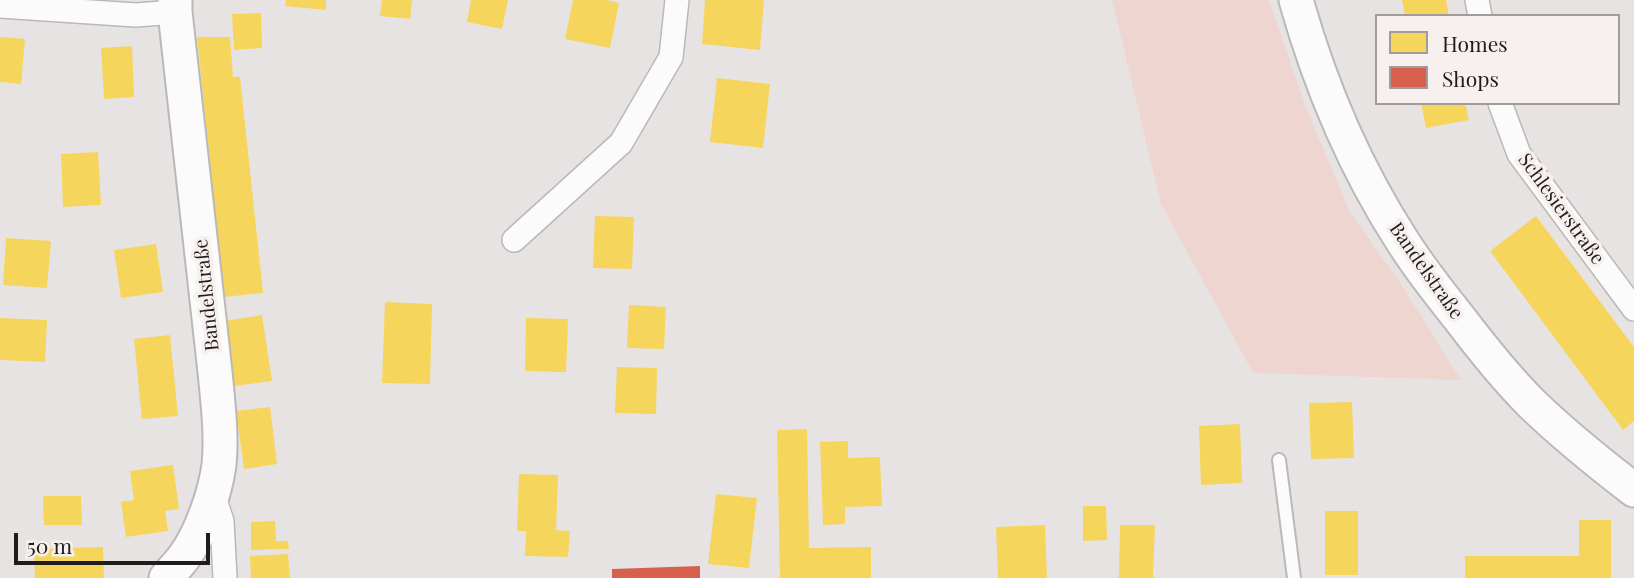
<!DOCTYPE html>
<meta charset="utf-8">
<style>
body{margin:0}
#map{position:relative;width:1634px;height:578px;overflow:hidden;background:#e8e3e3;font-family:"Playfair Display",serif}
canvas{display:block}
.legend{position:absolute;left:1375px;top:14px;width:245px;height:91px;box-sizing:border-box;background:#f7f0ee;border:2px solid #a19c9a;margin:0;padding:9px 12px;list-style:none;font-size:21px;color:#1f1d1c}
.legend li{display:flex;align-items:center;gap:14px;height:35px}
.legend b{width:35px;border:2px solid #a19c9a}
.scale{position:absolute;left:14px;top:533px;width:196px;height:32px;box-sizing:border-box;border:4px solid #1f1d1c;border-top:0;padding-left:9px;font-size:21px;line-height:24px;white-space:nowrap;color:#1f1d1c;-webkit-text-stroke:5px #f7f0ee;paint-order:stroke}
</style>
<div id="map">
<canvas width="1634" height="578"></canvas>
<ul class="legend">
<li><b style="height:19px;background:#f6d55c"></b>Homes</li>
<li><b style="height:19px;background:#d6604d"></b>Shops</li>
</ul>
<div class="scale">50 m</div>
</div>
<script>
const g = document.querySelector('canvas').getContext('2d');
g.lineJoin = 'round';
function paint(path, color) { g.fillStyle = color; g.fill(path, 'evenodd'); }
function strokePath(path, color, width, dash) { g.strokeStyle = color; g.lineWidth = width; g.lineCap = dash ? 'butt' : 'round'; g.setLineDash(dash || []); g.stroke(path); }
function write(font, color, halo, rows, align = 'center') {
  g.font = font + ' "Playfair Display",serif'; g.lineWidth = 7; g.setLineDash([]); g.textBaseline = 'middle'; g.strokeStyle = halo; g.fillStyle = color; for (const [text, x, y, turn = 0] of rows) {
    g.save(); g.translate(x, y); g.rotate((+turn || 0) * Math.PI / 180); g.textAlign = isNaN(turn) ? turn : align; if (halo) g.strokeText(text, 0, 0); g.fillText(text, 0, 0); g.restore();
  }
}
paint(new Path2D(`
 M1112,0H1269L1305,105L1350,212L1401,284L1461,380L1253,373L1161,204Z`), '#eed5d0');
paint(new Path2D(`
 M286,0H326V10L285,6Z
 M382,0H412L410,19L380,16Z
 M471,0H508L502,29L467,22Z
 M573,0H606L619,3L610,48L565,39Z
 M705,0H764L760,50L702,44Z
 M1402,0H1446L1449,16H1405Z
 M261,13L262,48L234,50L232,14Z
 M0,37L25,39L21,84L0,82Z
 M197,37H230L233,77H240L263,293L224,297Z
 M132,46L134,97L104,99L101,48Z
 M717,78L770,84L763,148L710,142Z
 M1421,103H1465L1469,120L1426,128Z
 M98,152L101,205L63,207L61,154Z
 M595,216L634,217L632,269L593,268Z
 M1536,216L1634,347V421L1623,430L1490,251Z
 M6,238L51,241L47,288L3,285Z
 M156,244L163,292L121,298L114,250Z
 M385,302L432,304L430,384L382,383Z
 M629,305L666,307L664,349L627,348Z
 M262,315L272,381L234,386L225,321Z
 M0,318L47,320L45,362L0,360Z
 M526,318L568,319L566,372L525,371Z
 M170,335L178,416L142,419L134,339Z
 M617,367L657,368L656,414L615,413Z
 M1352,402L1354,458L1311,459L1309,403Z
 M270,407L277,464L244,469L236,411Z
 M1240,424L1242,483L1201,485L1199,426Z
 M807,429L809,548L871,547V578H780L777,430Z
 M848,441V458L880,457L882,506L845,507V524L823,525L820,442Z
 M173,465L179,509L165,511L168,531L126,537L121,502L134,500L130,471Z
 M519,474L558,475L556,530L570,531L568,557L525,556L526,531H517Z
 M716,494L757,498L749,568L708,564Z
 M43,496H81L82,525H44Z
 M1083,506H1106L1107,540L1083,541Z
 M1325,511H1358V575H1325Z
 M1579,520H1611V578H1465V556H1579Z
 M275,521L276,541H288L289,549L251,550V522Z
 M1045,525L1047,578H998L996,527Z
 M1120,525H1155L1153,578H1119Z
 M103,547L104,578H35L34,549Z
 M288,554L290,578H251L250,556Z`), '#f6d55c');
paint(new Path2D(`
 M700,566V578H612V569Z`), '#d6604d');
const lane = new Path2D(`
 M1279,460L1294,578`);
const street = new Path2D(`
 M1477,0L1480,16
 M0,6L136,15L175,12
 M1500,103L1519,154L1634,309
 M514,240L621,143L671,57L677,0
 M213,494L222,521L225,578`);
const secondary = new Path2D(`
 M1296,0C1320,85 1355,168 1403,242C1420,269 1440,294 1460,319C1482,348 1506,378 1532,404C1564,435 1599,463 1634,490
 M166,578C172,571 178,565 184,557C201,534 215,494 219,465C222,435 218,403 215,372L175,12V0`);
strokePath(lane, '#bbb8b7', 16);
strokePath(street, '#bbb8b7', 26);
strokePath(secondary, '#bbb8b7', 37);
strokePath(lane, '#fcfbfb', 12);
strokePath(street, '#fcfbfb', 23);
strokePath(secondary, '#fcfbfb', 33);
write('19px', '#1f1d1c', '#f7f0ee', [
 ["Schlesierstraße",1561,209,54],
 ["Bandelstraße",1426,271,55],
 ["Bandelstraße",207,295,-96]
]);
</script>
